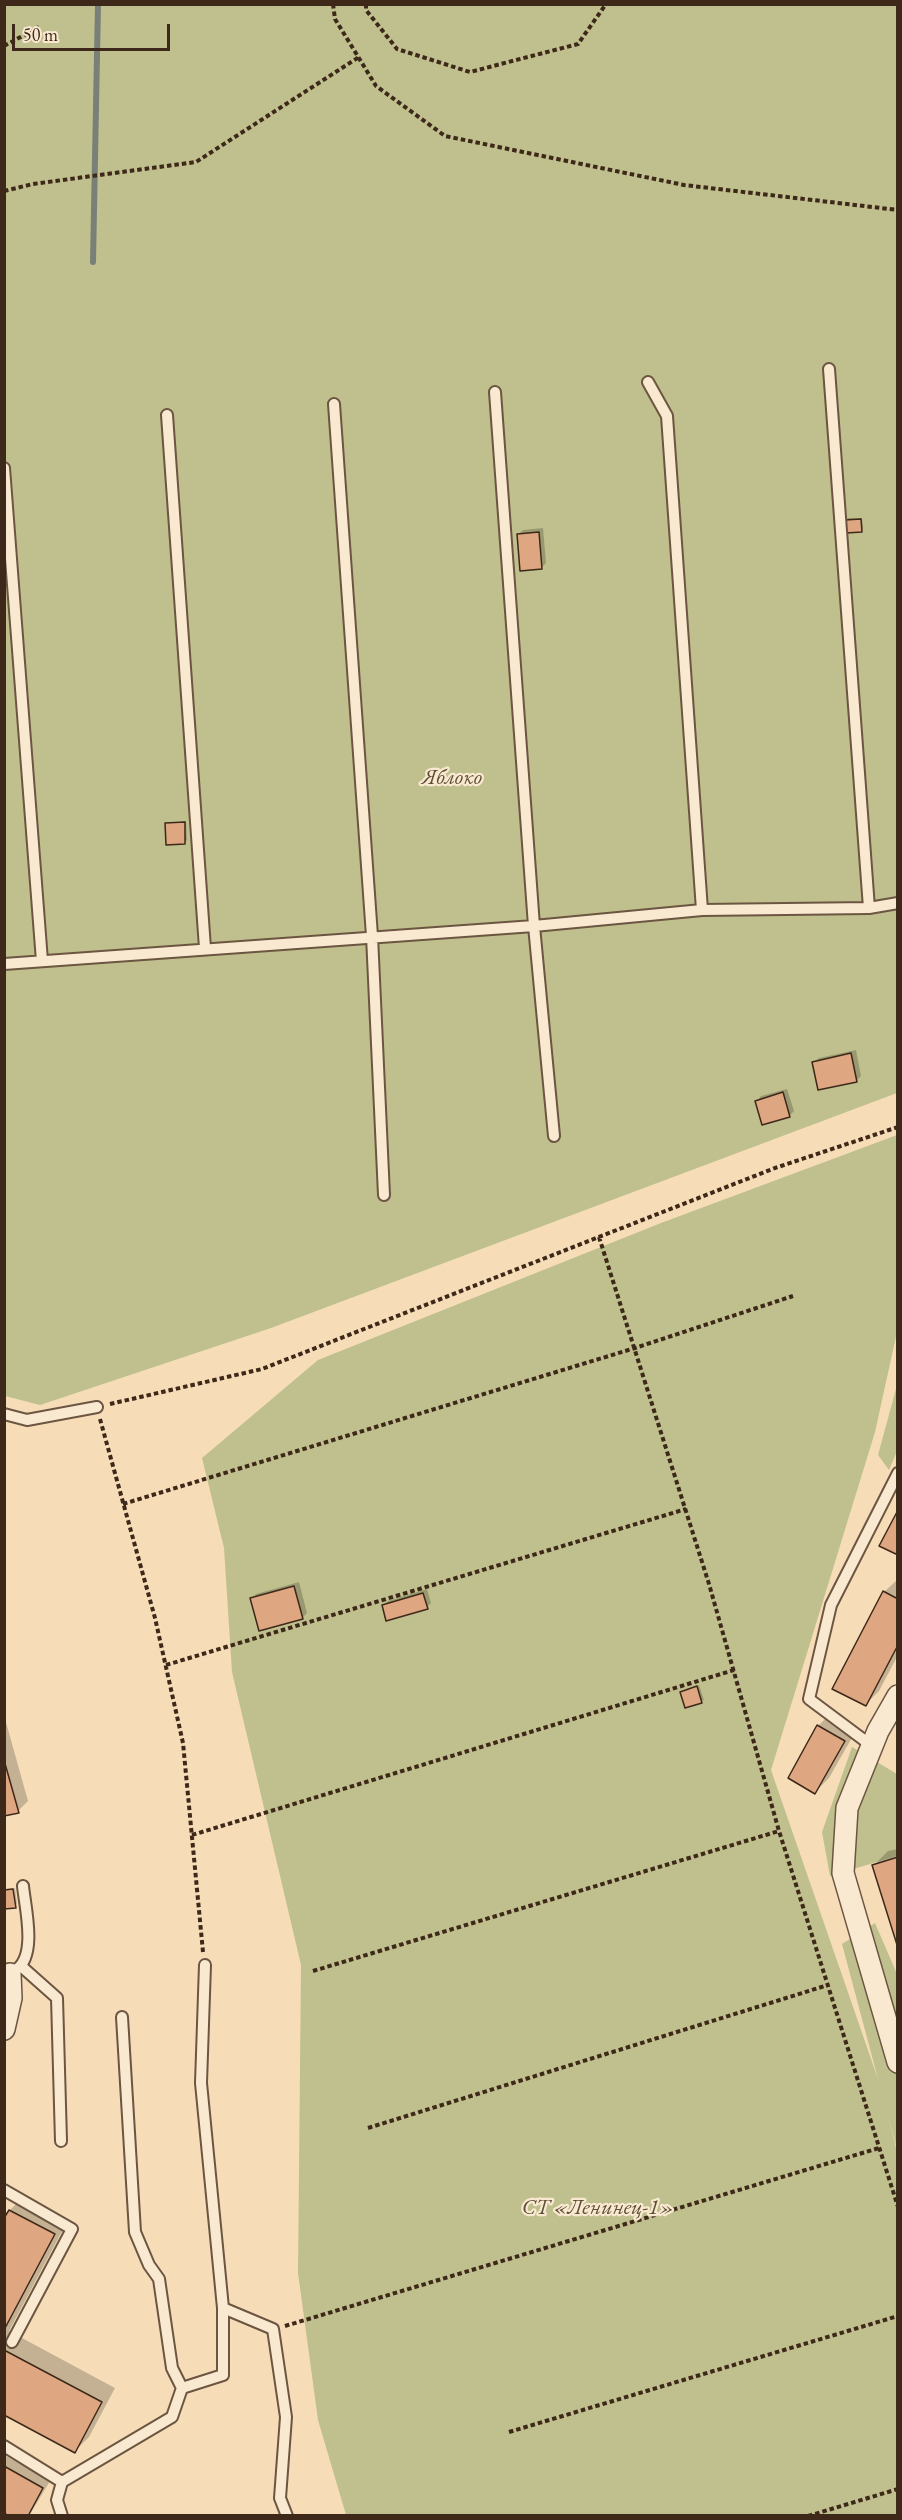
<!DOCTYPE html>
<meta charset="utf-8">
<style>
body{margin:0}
#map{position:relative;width:902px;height:2520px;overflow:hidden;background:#f6ddb8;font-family:"EB Garamond",serif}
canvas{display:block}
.frame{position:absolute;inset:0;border:6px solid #3e2819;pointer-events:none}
.scale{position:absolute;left:12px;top:24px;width:158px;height:27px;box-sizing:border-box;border:3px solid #3e2819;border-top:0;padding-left:8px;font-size:18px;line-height:21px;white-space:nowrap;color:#3e2819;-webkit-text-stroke:4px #f9e9d1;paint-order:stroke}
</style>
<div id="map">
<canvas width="902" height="2520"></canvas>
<div class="frame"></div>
<div class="scale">50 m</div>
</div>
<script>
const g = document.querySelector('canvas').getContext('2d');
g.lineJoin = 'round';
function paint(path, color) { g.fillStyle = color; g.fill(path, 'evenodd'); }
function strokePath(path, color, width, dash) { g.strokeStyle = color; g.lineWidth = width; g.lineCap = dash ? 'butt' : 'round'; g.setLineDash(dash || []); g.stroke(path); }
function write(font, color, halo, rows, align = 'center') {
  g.font = font + ' "EB Garamond",serif'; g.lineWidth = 4.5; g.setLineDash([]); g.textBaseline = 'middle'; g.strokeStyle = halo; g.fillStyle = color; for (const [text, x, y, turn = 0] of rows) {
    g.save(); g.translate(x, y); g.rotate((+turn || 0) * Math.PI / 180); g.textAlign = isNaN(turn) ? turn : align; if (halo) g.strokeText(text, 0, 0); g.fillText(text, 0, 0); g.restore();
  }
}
paint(new Path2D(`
 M4,5H897V1093L271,1328L40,1405L5,1396Z
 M897,1135V1332L875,1432L771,1770L878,2079L842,1944L875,1923L897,1974V2149L888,2116L898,2156L897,2515H346L318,2420L298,2273L301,1965L232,1672L224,1548L202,1458L318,1360L661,1223Z
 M897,1385V1451L889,1470L878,1455Z
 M852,1747L897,1774V1856L830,1876L822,1832Z`), '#bfc08d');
paint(new Path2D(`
 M848,518H862L863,529L861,531L846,520Z
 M543,528L546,563L541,568L518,535L523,530Z
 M186,821L187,840L185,842L167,824Z
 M856,1050L861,1076L856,1081L814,1062L819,1058Z
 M787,1089L794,1111L789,1116L757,1101L761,1096Z
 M898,1579V1655L879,1691L865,1705L884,1592Z
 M299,1582L307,1613L302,1618L252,1599L256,1594Z
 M427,1589L431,1603L427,1607L383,1606L388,1601Z
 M699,1685L704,1700L686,1706L682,1692Z
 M832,1712L858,1727L829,1778L815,1792L818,1726Z
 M4,1715L28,1801L18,1811L4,1815Z
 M898,1849V1943L874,1865L888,1851Z
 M15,1888L17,1904L4,1908V1889Z
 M24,2196L68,2220L9,2331L115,2388L89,2437L75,2451L4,2414V2221L10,2210Z
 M4,2455L50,2481L29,2516H12L4,2511Z`), '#0003');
strokePath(new Path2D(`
 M93,262L98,4`), '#798078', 6);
const building = new Path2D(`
 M861,519L862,532L846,533L845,520Z
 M539,532L542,569L520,571L517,534Z
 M185,822V844L166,845L165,823Z
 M851,1053L857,1082L818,1090L812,1062Z
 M783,1092L790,1117L762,1125L755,1101Z
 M898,1510V1555L879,1546Z
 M294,1586L303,1619L259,1631L250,1598Z
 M883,1591L898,1599V1645L866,1706L832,1689Z
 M423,1593L428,1609L386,1621L382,1605Z
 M697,1686L702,1703L685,1708L680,1692Z
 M817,1725L845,1741L815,1794L788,1778Z
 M4,1760L19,1813L4,1816Z
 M898,1857V1948L872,1865Z
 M13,1889L16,1908L4,1909V1890Z
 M9,2210L55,2234L4,2330V2218Z
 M4,2350L102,2402L75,2453L4,2415Z
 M4,2466L43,2488L28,2516H9L4,2513Z`);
paint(building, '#dea781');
strokePath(building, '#3e2819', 1.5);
const service = new Path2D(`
 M829,369L869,908
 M648,382L667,416L702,910
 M495,392L534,926L554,1136
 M334,404L372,936L384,1195
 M167,415L205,948
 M4,468L42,961
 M4,964L534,926L702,910L869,908L898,903
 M4,1414L27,1420L97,1407
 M872,1746L809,1699L831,1605L898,1473
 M205,1965L201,2083L223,2308L273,2329L286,2417L280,2498L287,2516
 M21,1966L57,1998L61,2141
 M17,1969C37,1954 25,1907 23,1886
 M122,2017L135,2232L149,2265L159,2279L172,2368L182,2388
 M4,2190L72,2229L12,2342
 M4,2446L62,2482
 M62,2516L57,2500L62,2482L172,2417L182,2388L223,2375V2308`);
const minor = new Path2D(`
 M898,1696L878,1731L847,1808L843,1873L898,2062
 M4,2029L11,1998L10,1974`);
strokePath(service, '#6c5541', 14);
strokePath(minor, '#6c5541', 24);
strokePath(new Path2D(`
 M333,4L335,19L376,86L445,136L684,185L898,210
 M366,4V10L397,49L470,72L578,44L606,4
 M4,46L39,27
 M4,191L33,184L196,162L359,57
 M599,1237L709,1584L779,1831L898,2207
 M110,1404L262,1369L775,1168L898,1127
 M100,1419L155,1618L183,1743L203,1952
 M123,1504L635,1348L793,1296
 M166,1665L686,1509
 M192,1835L734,1670
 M313,1971L779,1831
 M368,2128L828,1985
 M285,2326L879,2148
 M509,2432L898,2316
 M808,2516L898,2489`), '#3e2819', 4, [4.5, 3]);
strokePath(service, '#f9e9d1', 10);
strokePath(minor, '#f9e9d1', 21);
write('italic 22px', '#5e4e36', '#f9e9d1', [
 ["Яблоко",452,778],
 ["СТ «Ленинец-1»",598,2208]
]);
</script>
